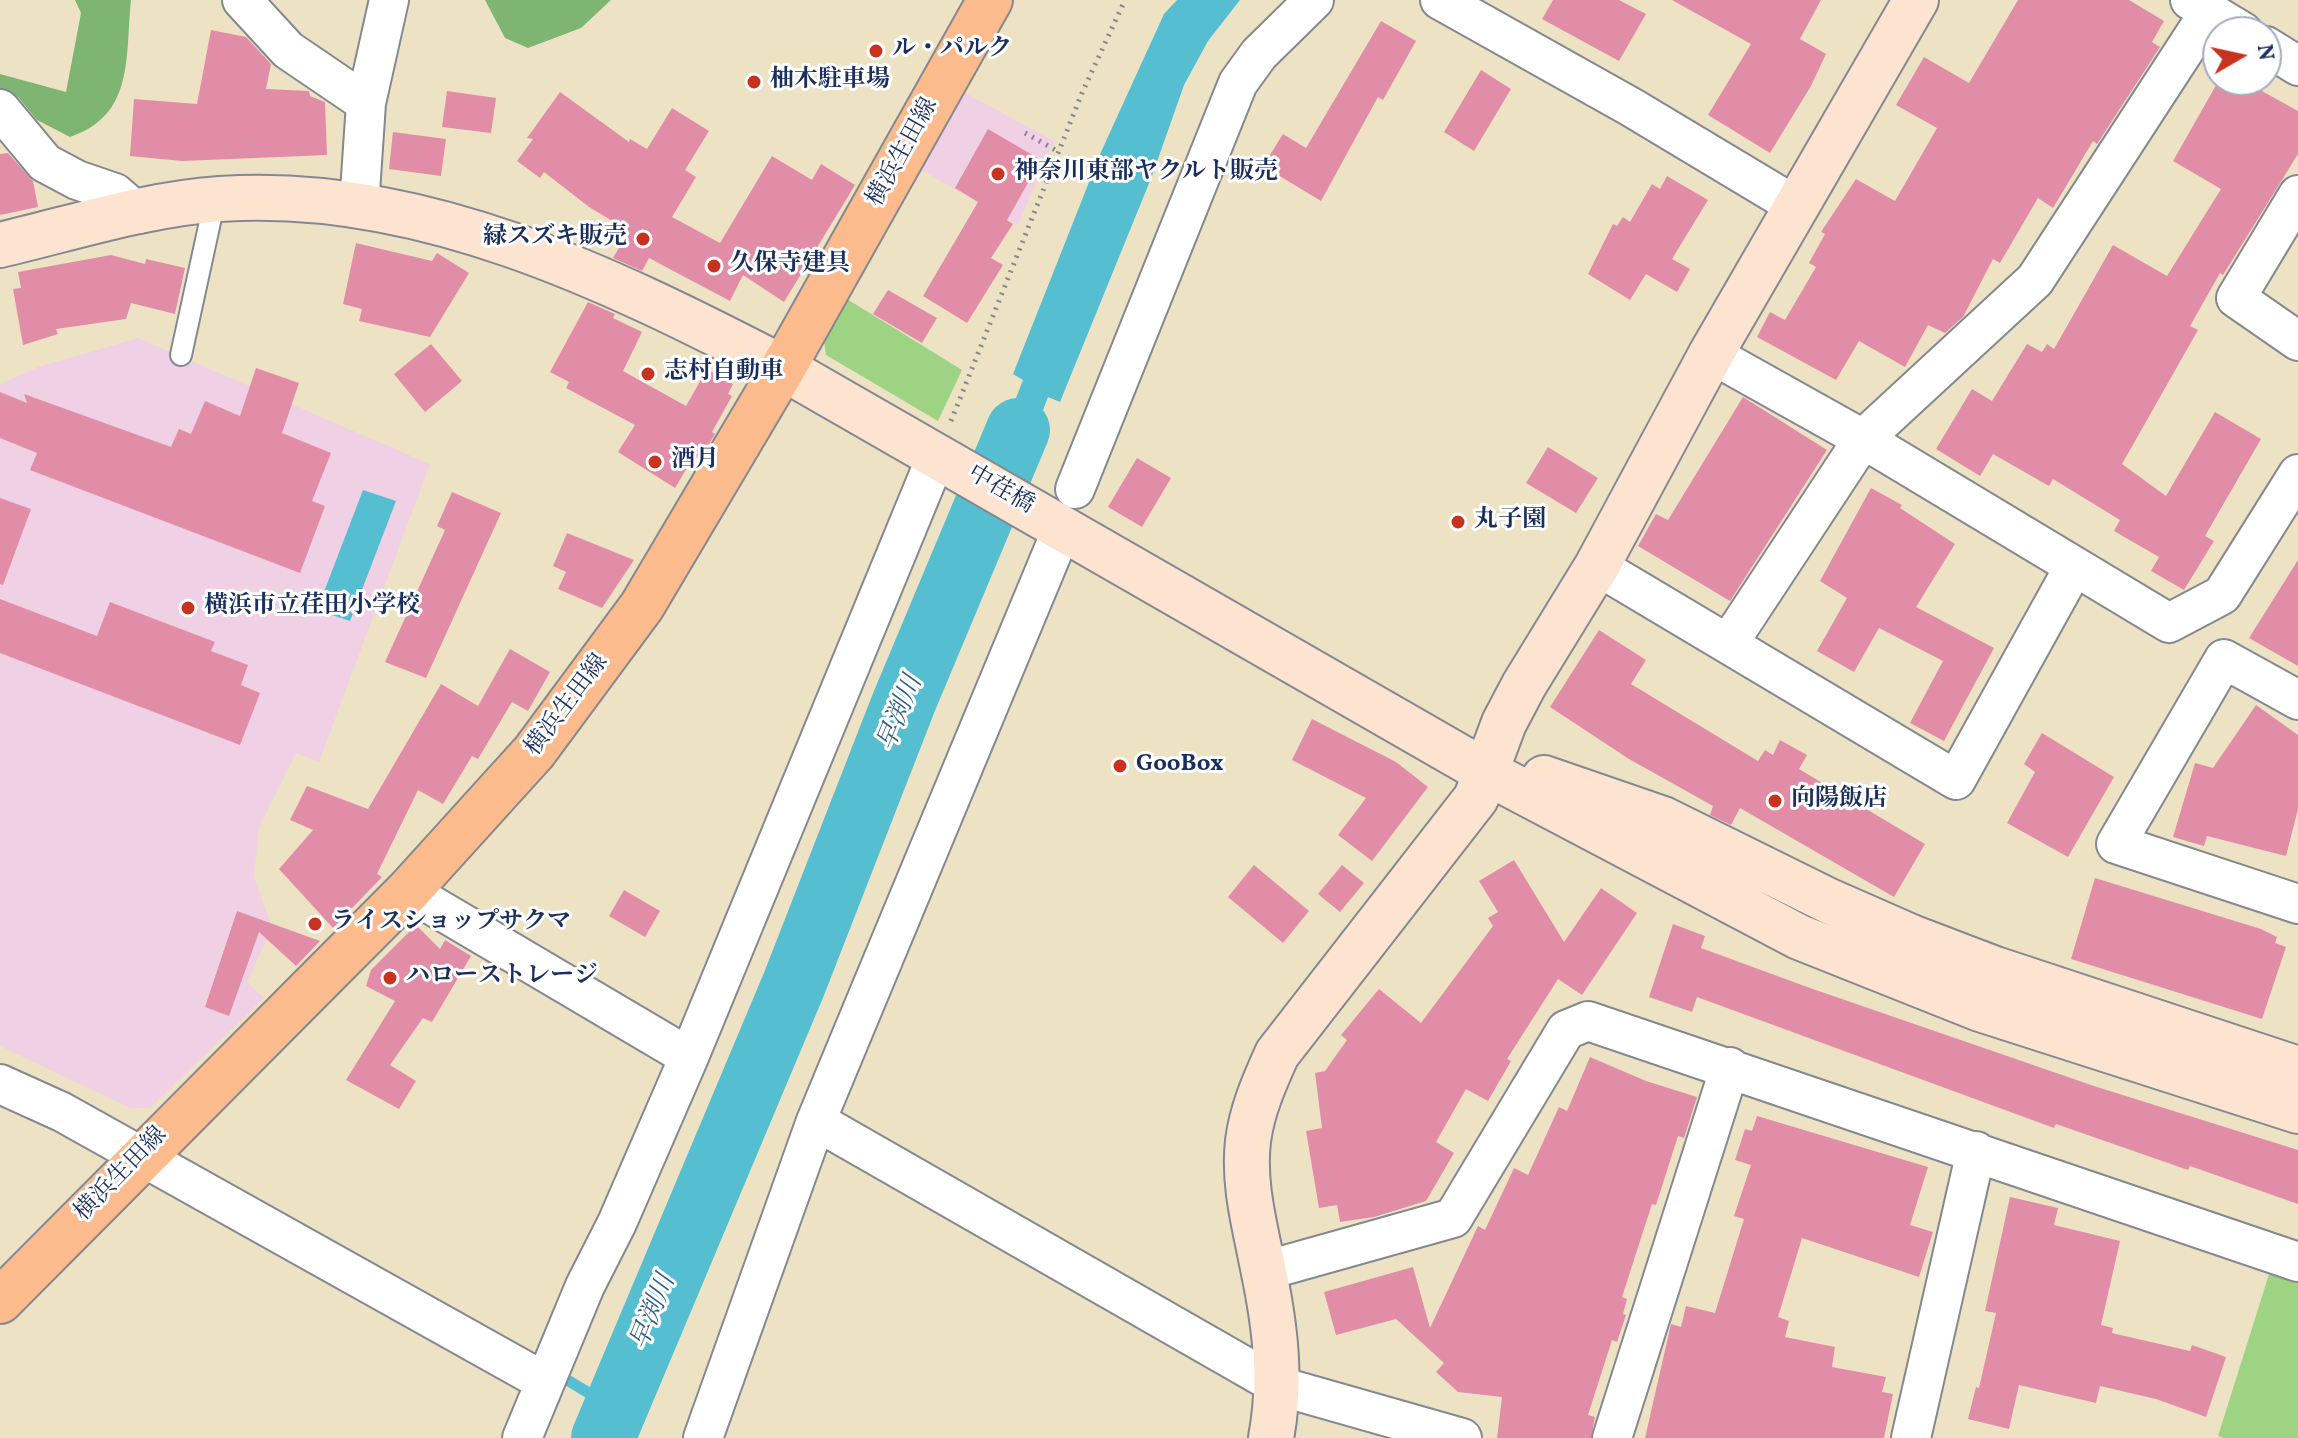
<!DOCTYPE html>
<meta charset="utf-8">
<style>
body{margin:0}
#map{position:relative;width:2298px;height:1438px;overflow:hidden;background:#eee2c4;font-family:Vollkorn,serif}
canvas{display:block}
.north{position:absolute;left:2202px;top:16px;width:80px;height:80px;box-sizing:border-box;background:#fff;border:2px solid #a4acbf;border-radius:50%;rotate:81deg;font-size:22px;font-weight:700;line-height:32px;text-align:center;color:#1b2f5e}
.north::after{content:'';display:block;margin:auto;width:28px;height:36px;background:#c8321e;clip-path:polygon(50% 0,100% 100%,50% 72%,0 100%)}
</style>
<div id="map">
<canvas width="2298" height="1438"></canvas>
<div class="north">N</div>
</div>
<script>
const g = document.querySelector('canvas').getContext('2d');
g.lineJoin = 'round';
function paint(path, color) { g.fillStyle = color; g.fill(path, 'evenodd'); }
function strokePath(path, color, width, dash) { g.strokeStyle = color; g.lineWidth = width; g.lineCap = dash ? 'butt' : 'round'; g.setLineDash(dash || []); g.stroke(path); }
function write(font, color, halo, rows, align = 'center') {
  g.font = font + ' Vollkorn,"Noto Serif JP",serif'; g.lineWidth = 6; g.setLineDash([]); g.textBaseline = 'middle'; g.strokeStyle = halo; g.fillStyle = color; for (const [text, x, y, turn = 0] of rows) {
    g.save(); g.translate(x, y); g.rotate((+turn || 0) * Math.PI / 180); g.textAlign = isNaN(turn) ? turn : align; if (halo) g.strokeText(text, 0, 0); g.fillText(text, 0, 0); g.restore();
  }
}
paint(new Path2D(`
 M960,90L1054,141L1018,225L916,167Z
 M138,338L430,464L319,762L296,753L259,827L254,877L272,928L247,982L264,998L150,1108H130L0,1046V384L38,367Z`), '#f0d0e4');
paint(new Path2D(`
 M847,299L962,370L938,421L826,355L824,341Z
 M2270,1271L2298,1279V1438H2224L2218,1436Z`), '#9ed384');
paint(new Path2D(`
 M75,0H131C125,57 135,115 70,137L37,120L18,97L0,95V74L66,92L81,13Z
 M485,0H611L581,28L528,48L505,38Z`), '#7eb572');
paint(new Path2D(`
 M1177,0H1240L1208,41L1184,85L1152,176L1060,402L1048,397L1014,486L987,472L1023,380L1013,374L1101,152L1164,14Z
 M363,490L396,501L350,621L317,610Z`), '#55bfd1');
strokePath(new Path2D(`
 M569,1381L615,1409`), '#55bfd1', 11);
strokePath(new Path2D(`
 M603,1438L794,984L904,702L1018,430`), '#55bfd1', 64);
paint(new Path2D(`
 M1553,0H1619L1646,14L1619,61L1542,19Z
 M1672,0H1821L1800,39L1826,54L1811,86L1770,153L1708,115L1751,44Z
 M2018,0H2129L2164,21L2152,42L2160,47L2097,144L2093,141L2053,208L2038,198L2000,263L1993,259L1963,317L1945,333L1928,325L1905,367L1859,341L1836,380L1757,337L1770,312L1785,320L1816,267L1809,263L1825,234L1821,232L1856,179L1895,201L1937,128L1896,105L1924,57L1969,83Z
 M1381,21L1416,41L1383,100L1378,97L1321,201L1263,166L1283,134L1306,148Z
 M211,30L246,37L271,64L266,89L309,91L310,96L325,102L327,155L182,161L130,156L134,99L197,104Z
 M1481,70L1511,89L1474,151L1444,132Z
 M2219,80H2242L2298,111V154L2223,275L2220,273L2190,326L2198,330L2122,464L2166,496L2215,412L2261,439L2205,536L2214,541L2184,590L2151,571L2159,557L2114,531L2120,520L2053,479L2049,486L1993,454L1980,476L1936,449L1972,389L1992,401L2027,344L2042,352L2047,344L2054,349L2113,245L2167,276L2221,189L2173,161Z
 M447,91L496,98L491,133L442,127Z
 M560,92L629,142L630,139L647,149L672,108L709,131L685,170L696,177L672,217L720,243L772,156L812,180L821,164L855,185L784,302L743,275L730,301L649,258L642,271L613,258L629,231L589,207L544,172L540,178L517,161L533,139L527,138Z
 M988,129L1041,160L1007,220L1013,224L991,258L1003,265L967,323L923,296L978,202L955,188Z
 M393,132L446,139L441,176L389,169Z
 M8,153L33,181L38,207L0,215V154Z
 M1667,176L1708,200L1672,259L1690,269L1677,292L1646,274L1630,300L1588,274L1613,224L1617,226L1623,217L1630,222L1652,184L1660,189Z
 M356,243L432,261L437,253L469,273L430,337L359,321L362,309L343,304Z
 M111,255L145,264L146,259L185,268L175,314L131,303L126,319L56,329L58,334L23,345L13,289L21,288L18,272Z
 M888,290L937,318L922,343L873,314Z
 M588,302L615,314L613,318L642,332L623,371L686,406L707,369L733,384L728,394L732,396L712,432L715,434L700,459L694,456L675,488L618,452L635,425L566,388L569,382L550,372Z
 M431,344L462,381L425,412L394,374Z
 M256,368L299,383L282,433L331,453L312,501L325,506L300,573L30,470L37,453L0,438V392L27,403L24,394L171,447L179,429L191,434L205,401L240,416Z
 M1743,397L1827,450L1730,601L1638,546L1656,514L1668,520Z
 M1548,447L1598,478L1576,513L1526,483Z
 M1137,458L1171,478L1142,527L1108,507Z
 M1871,488L1902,505L1900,508L1955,544L1916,607L1994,648L1944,741L1910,723L1943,661L1879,628L1854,672L1817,651L1847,598L1820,581Z
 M452,492L501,513L426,678L385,662L445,530L437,526Z
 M0,498L31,509L3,585L0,584Z
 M567,533L634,560L602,608L558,589L566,572L553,566Z
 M2298,560V666L2249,638Z
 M0,599L97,636L110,602L215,642L211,651L248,665L241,685L260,693L240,745L0,653Z
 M1599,630L1646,660L1631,684L1758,761L1765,750L1773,755L1780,740L1807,755L1799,769L1925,844L1894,897L1740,808L1731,825L1710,815L1713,806L1629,759L1550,707Z
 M510,649L550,672L528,711L512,702L478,759L472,756L443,804L418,790L377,874L382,877L333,928L279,869L313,830L290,820L307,786L368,809L441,684L478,706Z
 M2256,705L2298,735V809L2286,856L2207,836L2204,846L2173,837L2195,763L2213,768Z
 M1312,719L1396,762L1428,787L1372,861L1338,835L1366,798L1292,760Z
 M2042,733L2114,777L2068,857L2007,823L2035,772L2024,764Z
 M1514,860L1564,942L1601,888L1637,913L1582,995L1558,979L1507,1059L1511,1061L1488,1101L1466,1089L1436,1142L1454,1153L1426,1201L1374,1217L1340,1222L1337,1205L1319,1208L1306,1131L1322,1128L1315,1073L1325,1071L1347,1040L1341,1035L1379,989L1421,1023L1493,926L1488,918L1498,912L1479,881Z
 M1254,865L1309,911L1283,943L1228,897Z
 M1342,865L1364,883L1340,912L1318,894Z
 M2095,878L2261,929L2277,937L2275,943L2286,947L2262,1019L2071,959Z
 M624,890L660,911L645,937L609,916Z
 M237,911L320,941L296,966L259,932L229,1016L205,1007Z
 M1673,924L1705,936L1701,948L1810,988L2094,1086L2298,1150V1204L2190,1166L2188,1170L2056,1124L2054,1128L1697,997L1692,1012L1649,997Z
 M416,925L440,949L445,940L471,956L432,1022L423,1018L390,1065L416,1081L399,1109L346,1080L395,1001L366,986L371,970Z
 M1590,1057L1646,1081L1697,1097L1684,1138L1678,1136L1656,1205L1652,1204L1622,1297L1627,1299L1623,1314L1626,1315L1617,1342L1612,1340L1588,1415L1595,1417L1591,1438H1497L1502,1397L1458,1392L1436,1372L1444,1363L1396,1319L1336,1335L1324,1292L1413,1267L1430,1328L1478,1226L1485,1230L1514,1168L1528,1175L1559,1107L1567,1111Z
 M1757,1116L1928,1167L1910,1225L1933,1232L1919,1277L1802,1238L1778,1317L1789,1321L1785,1337L1835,1347L1832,1367L1886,1377L1882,1392L1893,1394L1884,1438H1645L1671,1324L1681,1327L1686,1306L1715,1313L1744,1219L1734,1216L1751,1165L1735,1160L1745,1129L1752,1131Z
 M2010,1197L2058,1208L2054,1225L2120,1241L2101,1325L2113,1328L2112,1333L2190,1351L2192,1345L2226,1357L2206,1417L2156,1399L2100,1386L2096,1403L2019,1385L2009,1429L1968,1419L1976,1387L1979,1388L1996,1313L1985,1311Z`), '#e28da8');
const lane = new Path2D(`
 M181,355L215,199`);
const street = new Path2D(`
 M242,0L288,50L366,103
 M1440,0L1631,107L1796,206
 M2190,0L2243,32
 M2266,46L2298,66
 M0,109L45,163L77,180L115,193L139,214
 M2298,195L2236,298L2298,341
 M359,207L366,103L389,0
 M1711,354L1863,439L2169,623L2222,595L2298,474
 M1075,489L1238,83L1259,54L1314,0
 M1597,566L1956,780L2074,567
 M1728,644L1863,439L2035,280L2210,11
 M2298,700L2224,659L2116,844L2298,904
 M408,891L689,1057
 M0,1084L62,1112L545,1382
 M816,1121L1279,1386L1462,1438
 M1264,1271L1453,1218L1566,1030L1588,1021L2298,1262
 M522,1438L585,1286L617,1223L689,1057L930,472
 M703,1438L816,1121L1063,527
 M1612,1438L1730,1067
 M1911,1438L1976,1151`);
const secondary = new Path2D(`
 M0,245C72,228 146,204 220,199C419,185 611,279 783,368L1486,772L1799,937L1980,1009L2298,1111
 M1544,778L1663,819L1829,901L1911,937L1995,969L2298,1069
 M1271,1438C1282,1380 1275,1325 1263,1268C1255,1226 1243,1185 1248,1141C1252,1110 1264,1083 1277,1054L1476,798L1504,723L1524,685L1597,566L1711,354L1916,0`);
const primary = new Path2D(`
 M0,1301L408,891L534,752L642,606L783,368L990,0`);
strokePath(lane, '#848891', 24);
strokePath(street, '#848891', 42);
strokePath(secondary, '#848891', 48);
strokePath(primary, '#848891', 48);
strokePath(new Path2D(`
 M1025,133L1059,152
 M951,421L1082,93L1125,0`), '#848891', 5, [2, 6]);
strokePath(lane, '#fff', 20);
strokePath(street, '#fff', 38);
strokePath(secondary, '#fde4d1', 44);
strokePath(primary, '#fbbb8c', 44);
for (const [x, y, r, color] of [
 [876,51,8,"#c8321e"],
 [754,82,8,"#c8321e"],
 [998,174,8,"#c8321e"],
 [643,239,8,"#c8321e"],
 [714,266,8,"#c8321e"],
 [648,374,8,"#c8321e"],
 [655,462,8,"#c8321e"],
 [1458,522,8,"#c8321e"],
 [188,608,8,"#c8321e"],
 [1120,766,8,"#c8321e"],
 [1775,801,8,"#c8321e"],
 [315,924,8,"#c8321e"],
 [390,978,8,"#c8321e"]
]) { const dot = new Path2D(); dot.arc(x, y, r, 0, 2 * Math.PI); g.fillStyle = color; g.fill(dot); strokePath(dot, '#fff', 3); }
write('bold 24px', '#1b2f5e', '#fff', [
 ["ル・パルク",892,51],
 ["柚木駐車場",770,82],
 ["神奈川東部ヤクルト販売",1014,174],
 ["緑スズキ販売",627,239,"right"],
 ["久保寺建具",730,266],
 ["志村自動車",664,374],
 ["酒月",671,462],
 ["丸子園",1474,522],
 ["横浜市立荏田小学校",204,608],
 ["GooBox",1136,766],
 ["向陽飯店",1791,801],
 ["ライスショップサクマ",331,924],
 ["ハローストレージ",406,978]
], 'left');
write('24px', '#1b2f5e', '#fff', [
 ["横浜生田線",904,153,-61],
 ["中荏橋",1000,491,30],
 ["横浜生田線",568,706,-53],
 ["横浜生田線",122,1175,-46]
]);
write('italic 26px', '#2f6186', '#fff', [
 ["早渕川",902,714,-68],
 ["早渕川",655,1313,-68]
]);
</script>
